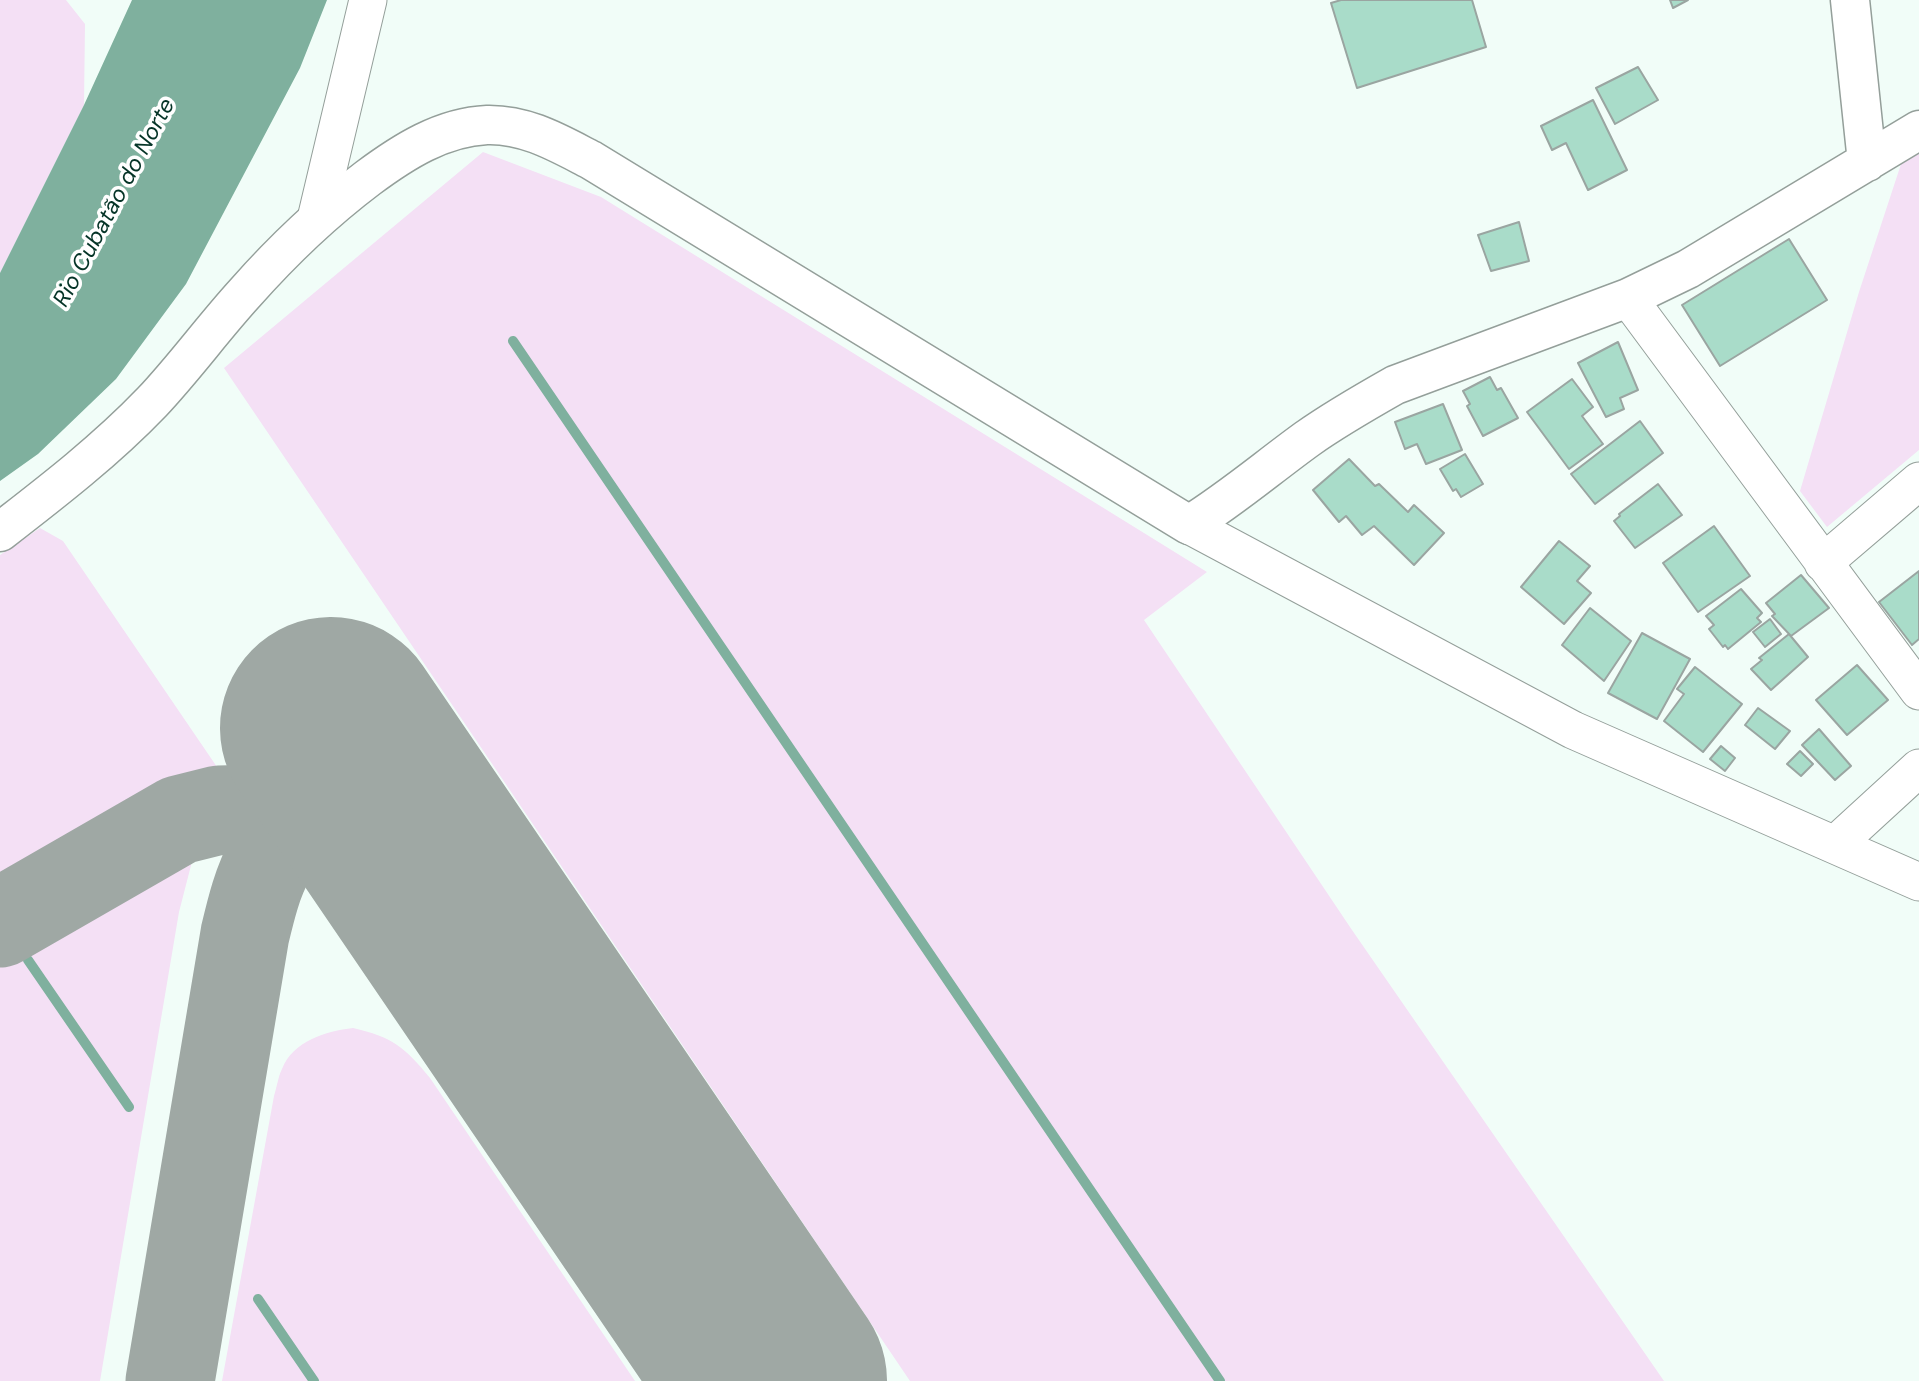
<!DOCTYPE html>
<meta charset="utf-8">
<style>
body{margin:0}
canvas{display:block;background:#f1fdf8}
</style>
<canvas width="1919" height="1381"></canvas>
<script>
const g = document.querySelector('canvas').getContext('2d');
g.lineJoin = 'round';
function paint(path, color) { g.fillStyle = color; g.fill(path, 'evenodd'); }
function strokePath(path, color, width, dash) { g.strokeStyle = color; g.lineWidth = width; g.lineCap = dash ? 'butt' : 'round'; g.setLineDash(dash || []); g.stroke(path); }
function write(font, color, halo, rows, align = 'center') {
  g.font = font + ' "DM Sans",sans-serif'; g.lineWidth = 7; g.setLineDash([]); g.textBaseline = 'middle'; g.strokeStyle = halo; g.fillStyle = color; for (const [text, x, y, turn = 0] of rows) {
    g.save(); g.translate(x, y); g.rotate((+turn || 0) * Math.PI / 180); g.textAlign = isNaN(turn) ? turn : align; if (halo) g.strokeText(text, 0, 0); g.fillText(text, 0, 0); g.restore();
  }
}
paint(new Path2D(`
 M0,0H66L85,24L84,105L0,273Z
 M1919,151V450L1827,527L1800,491L1859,292L1902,161Z
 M483,152L601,197L1207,572L1144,620L1352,930L1664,1381H910L224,368Z
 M40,528L63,541L217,767L0,898V555Z
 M193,839L196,846L179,912L100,1381H0V953L107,892L187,840Z
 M353,1028C392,1037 405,1047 430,1078L635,1381H222L274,1096C277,1087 278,1077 282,1069C293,1041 326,1031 353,1028Z`), '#f4e0f5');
paint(new Path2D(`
 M132,0H327L300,68L186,284L116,379L38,454L0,481V273L84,105Z`), '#7fb09e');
strokePath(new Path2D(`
 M513,341L1220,1381
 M28,960L129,1107
 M258,1299L314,1381`), '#7fb09e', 10);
strokePath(new Path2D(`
 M0,923L179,820L219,810L260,809L352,814
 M170,1381L245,934C257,884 271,825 331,817C350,814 367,816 384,825C396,831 407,844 417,853`), '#9fa8a4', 89);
strokePath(new Path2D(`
 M331,728L776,1381`), '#9fa8a4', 222);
const building = new Path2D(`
 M1341,0H1472L1486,47L1357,88L1331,3Z
 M1670,0H1688L1673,8Z
 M1638,67L1658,100L1615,124L1596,88Z
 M1593,100L1627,170L1588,190L1566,143L1552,150L1541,126Z
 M1519,222L1529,261L1491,271L1478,235Z
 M1789,239L1827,300L1720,366L1682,305Z
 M1618,342L1638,390L1620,398L1624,409L1606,417L1578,363Z
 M1490,377L1497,390L1501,388L1518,418L1483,436L1467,406L1470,404L1463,391Z
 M1572,379L1593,407L1582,416L1603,444L1569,469L1527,412Z
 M1443,404L1462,450L1426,464L1417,444L1405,449L1395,422Z
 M1640,421L1663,453L1595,504L1571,474Z
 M1465,454L1483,484L1461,497L1456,489L1453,491L1440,469Z
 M1349,459L1375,486L1379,484L1408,512L1414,505L1444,533L1414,565L1374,526L1362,535L1346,516L1339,522L1313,490Z
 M1658,484L1682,515L1635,548L1614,521L1620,516L1619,514Z
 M1714,526L1750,576L1698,612L1663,563Z
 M1559,541L1590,566L1577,581L1591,593L1564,624L1521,587Z
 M1919,571V639L1912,645L1879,602Z
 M1801,575L1829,608L1791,636L1772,616L1775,614L1766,603Z
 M1741,589L1762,613L1757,618L1761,622L1728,649L1725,645L1723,647L1709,629L1714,625L1706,616Z
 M1590,608L1631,641L1604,681L1562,645Z
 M1770,619L1781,634L1765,647L1753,632Z
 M1642,633L1690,659L1657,719L1608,693Z
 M1789,634L1808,657L1771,690L1751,669L1762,660L1759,658Z
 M1857,665L1888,700L1847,735L1816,700Z
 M1695,667L1742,704L1703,752L1664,721L1684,694L1677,689Z
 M1758,708L1790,731L1775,749L1745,725Z
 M1819,729L1851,766L1835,780L1802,745Z
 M1721,746L1735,758L1725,771L1710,759Z
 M1800,751L1813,764L1801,776L1787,764Z`);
paint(building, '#a9dcc9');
strokePath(building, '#9aa5a1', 2);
const street = new Path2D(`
 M316,219L368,0
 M1628,298L1919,691
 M1189,525L1573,730L1919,882
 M1823,563L1919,481
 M1836,844L1919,768`);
const secondary = new Path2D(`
 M1850,0L1867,162
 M0,532C53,491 106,450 152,402C185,367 213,328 245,293C283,250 323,212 368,178C403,152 442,127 487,125C526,124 558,143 591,160L1189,525C1231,499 1267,468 1307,439C1335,419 1365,402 1395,385L1628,298L1688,269L1919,130`);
strokePath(street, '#949f9a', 39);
strokePath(secondary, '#949f9a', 41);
strokePath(street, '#fff', 37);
strokePath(secondary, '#fff', 38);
write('italic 23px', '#053427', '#fff', [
 ["Rio Cubatão do Norte",115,203,-62]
]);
</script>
